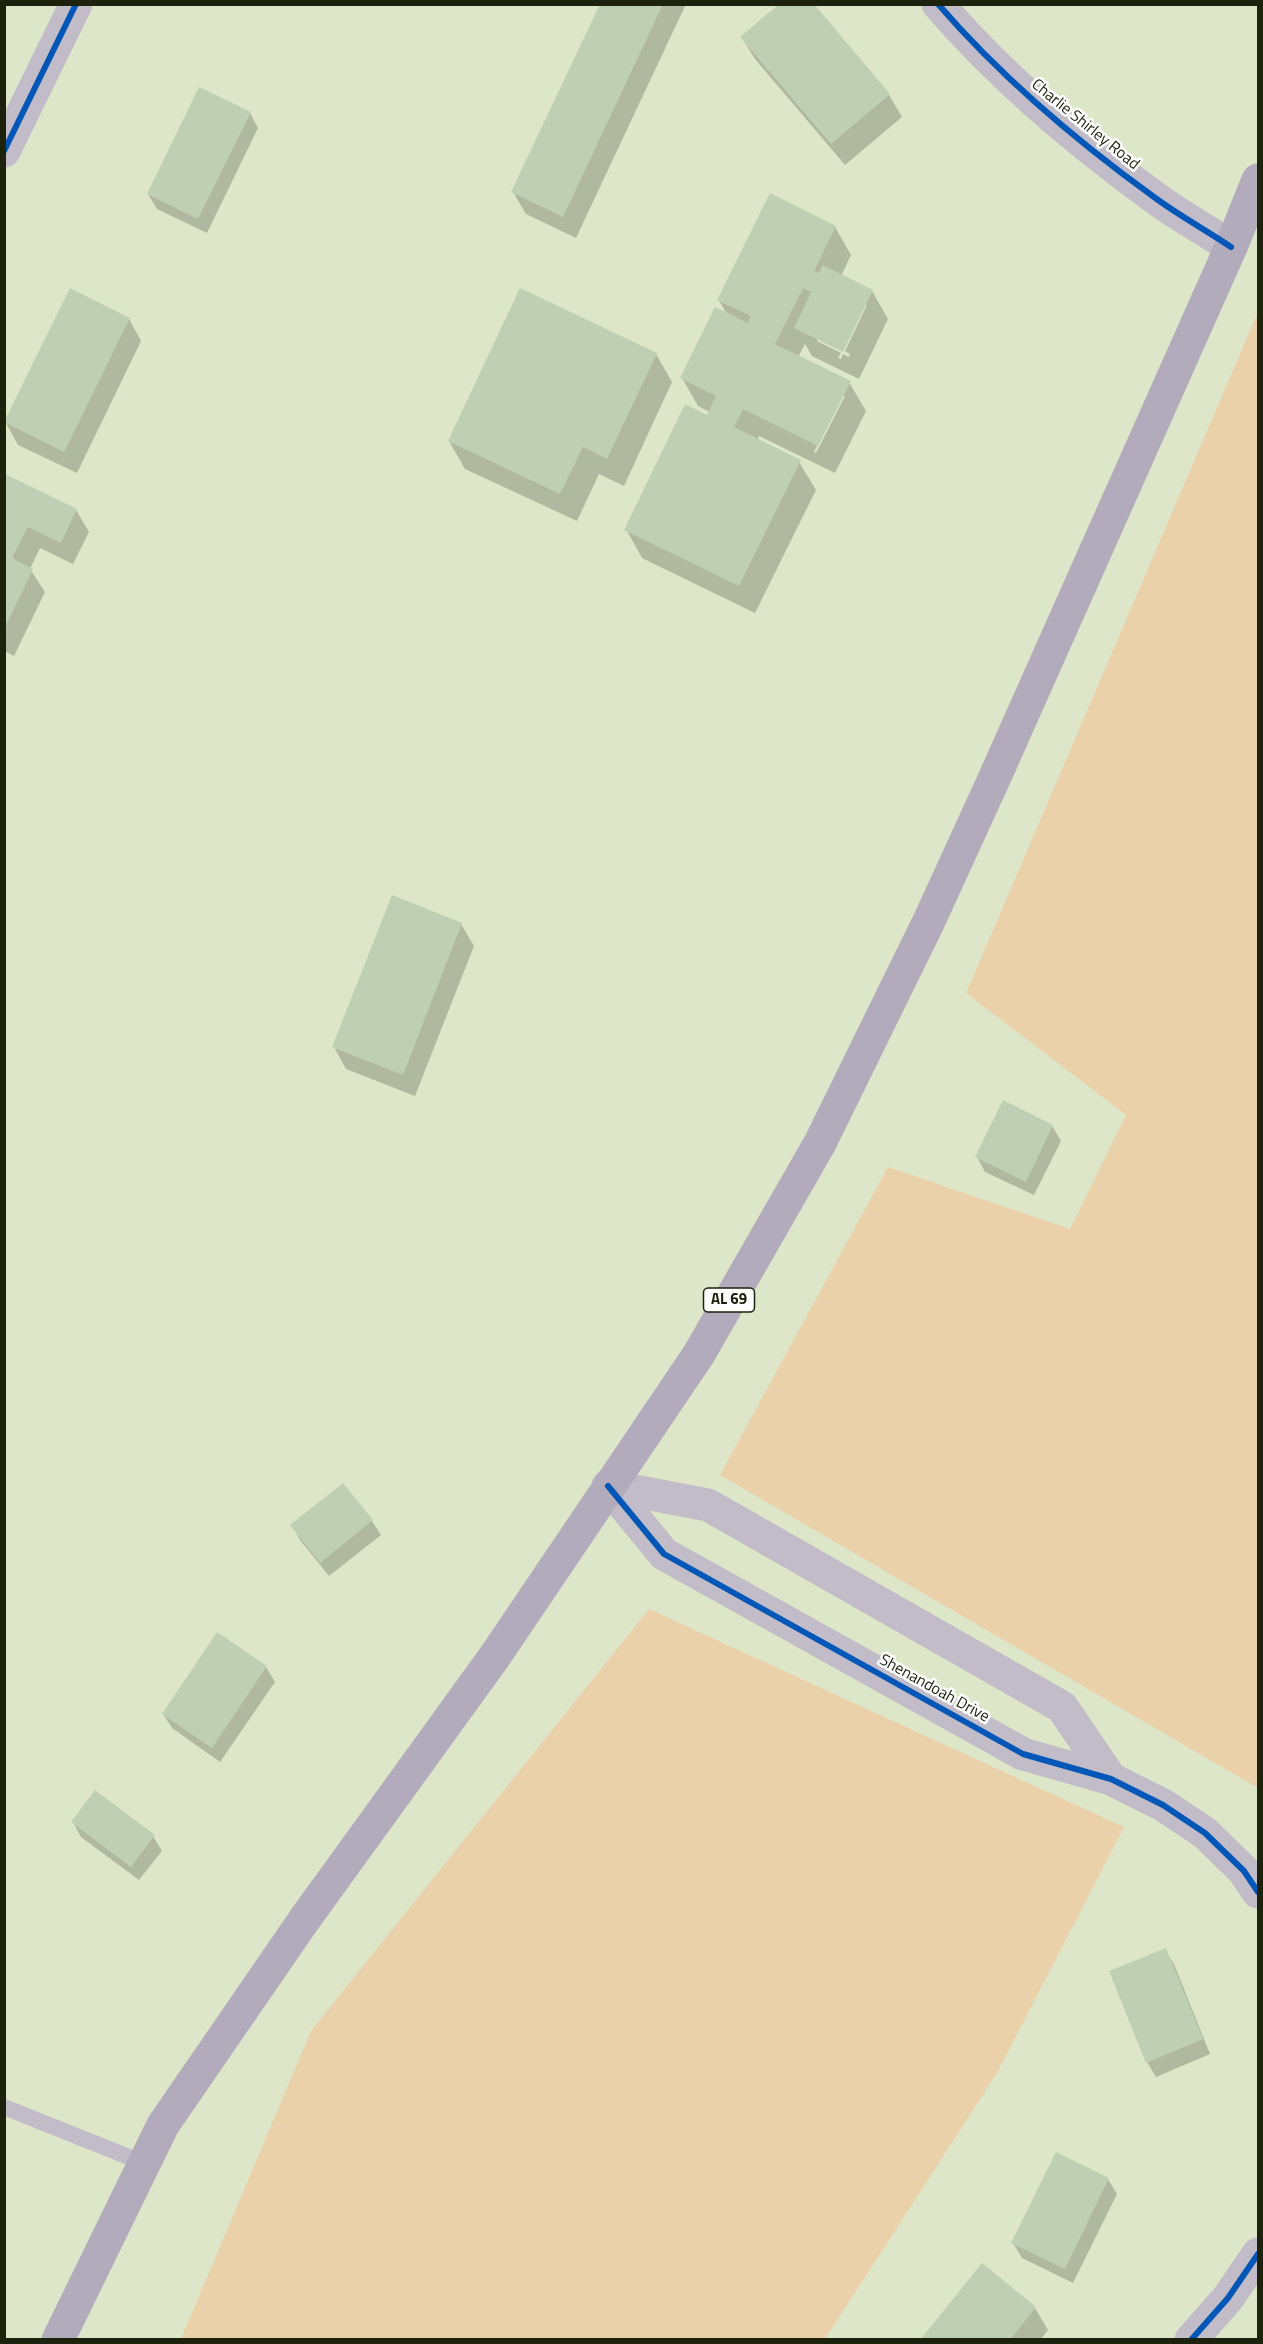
<!DOCTYPE html>
<style>
body{margin:0}
#map{position:relative;width:1263px;height:2344px;overflow:hidden;background:#dde6c8;font-family:"Titillium Web",sans-serif}
canvas{display:block}
.frame{position:absolute;inset:0;border:6px solid #1d220d;pointer-events:none}
</style>
<div id="map">
<canvas width="1263" height="2344"></canvas>
<div class="frame"></div>
</div>
<script>
const g = document.querySelector('canvas').getContext('2d');
g.lineJoin = 'round';
function paint(path, color) { g.fillStyle = color; g.fill(path, 'evenodd'); }
function strokePath(path, color, width, dash) { g.strokeStyle = color; g.lineWidth = width; g.lineCap = dash ? 'butt' : 'round'; g.setLineDash(dash || []); g.stroke(path); }
function write(font, color, halo, rows, align = 'center') {
  g.font = font + ' "Titillium Web",sans-serif'; g.lineWidth = 5; g.setLineDash([]); g.textBaseline = 'middle'; g.strokeStyle = halo; g.fillStyle = color; for (const [text, x, y, turn = 0] of rows) {
    g.save(); g.translate(x, y); g.rotate((+turn || 0) * Math.PI / 180); g.textAlign = isNaN(turn) ? turn : align; if (halo) g.strokeText(text, 0, 0); g.fillText(text, 0, 0); g.restore();
  }
}
paint(new Path2D(`
 M1258,312V1788L720,1475L888,1167L1070,1229L1126,1115L966,993Z
 M649,1609L1124,1827L997,2073L825,2339H181L311,2031Z`), '#ebd1aa');
paint(new Path2D(`
 M601,4H686L576,238L526,214L513,192Z
 M812,4L889,95L902,117L845,165L755,59L742,38Z
 M250,113L258,128L207,233L157,209L148,194Z
 M835,227L851,255L841,276L872,291L888,319L859,379L812,356L805,344L798,357L849,382L866,411L835,473L759,436L757,440L799,462L816,490L755,613L642,558L626,529L710,412L698,406L682,378L727,315L719,300ZM864,305H867L845,351L850,354L849,357L843,354L841,359L838,358L841,353L817,341V338ZM841,396H845L816,453L814,452Z
 M70,290L129,319L141,341L77,473L18,445L6,423Z
 M656,354L672,382L624,486L599,474L577,521L465,469L449,441Z
 M4,475L76,510L89,532L73,564L40,548L30,569L45,592L14,656L4,651Z
 M461,924L474,946L415,1096L346,1069L334,1047Z
 M1052,1126L1061,1141L1034,1195L985,1172L977,1157Z
 M372,1521L381,1535L329,1576L300,1540L292,1525Z
 M218,1634L266,1667L275,1682L220,1762L172,1728L163,1714Z
 M73,1822L153,1836L162,1851L139,1880L81,1837Z
 M1165,1950L1174,1964L1210,2054L1156,2077L1147,2062Z
 M1108,2179L1117,2194L1073,2283L1022,2258L1013,2243Z
 M1035,2308L1048,2330L1040,2340H922Z`), '#0003');
paint(new Path2D(`
 M600,4H663L563,217L511,192Z
 M779,4H814L890,94L831,144L740,37Z
 M199,87L251,112L198,219L147,194Z
 M770,193L836,226L814,271L819,273L823,265L873,290L843,352L794,328L811,292L803,288L775,344L851,381L818,446L743,409L734,427L801,460L739,586L624,530L685,404L707,415L716,396L680,378L715,307L748,323L751,316L717,300Z
 M70,288L130,318L64,452L4,422Z
 M520,288L657,353L607,459L583,447L560,494L448,441Z
 M5,474L77,509L61,543L28,527L12,558L33,569L5,627Z
 M392,895L462,923L403,1075L332,1047Z
 M1003,1100L1053,1125L1026,1182L975,1157Z
 M343,1483L373,1520L320,1563L290,1525Z
 M217,1632L267,1666L212,1748L162,1714Z
 M95,1790L155,1835L131,1867L71,1822Z
 M1166,1948L1203,2039L1146,2063L1109,1971Z
 M1056,2152L1109,2178L1065,2269L1011,2243Z
 M982,2263L1036,2307L1010,2340H920Z`), '#bfcfb3');
strokePath(new Path2D(`
 M4,2107L144,2163`), '#c1bcc8', 16);
strokePath(new Path2D(`
 M4,151L76,4
 M608,1486L664,1554L1023,1754L1111,1779L1163,1805L1205,1833L1244,1871L1258,1892
 M608,1486L708,1505L1062,1707L1111,1779
 M1191,2340L1228,2298L1258,2254`), '#c1bcc8', 33);
strokePath(new Path2D(`
 M938,4C1002,78 1075,140 1154,197C1178,215 1206,230 1231,247`), '#c1bcc8', 33);
strokePath(new Path2D(`
 M58,2340L163,2125L304,1920L495,1656L699,1354L820,1143L929,921L994,779L1231,247L1258,180`), '#b2abbc', 33);
strokePath(new Path2D(`
 M938,4C1002,78 1075,140 1154,197C1178,215 1206,230 1231,247
 M4,151L76,4
 M608,1486L664,1554L1023,1754L1111,1779L1163,1805L1205,1833L1244,1871L1258,1892
 M1191,2340L1228,2298L1258,2254`), '#0057b8', 6);
for (const [x, y, w] of [
 [729,1300,51]
]) { const box = new Path2D(); box.roundRect(x - w / 2, y - 12, w, 24, 4.5); g.fillStyle = '#fff'; g.fill(box); strokePath(box, '#1d220d', 1.5); }
write('bold 15px', '#1d220d', null, [
 ["AL 69",729,1300]
]);
write('16px', '#1d220d', '#fff', [
 ["Charlie Shirley Road",1085,125,39],
 ["Shenandoah Drive",934,1689,29]
]);
</script>
